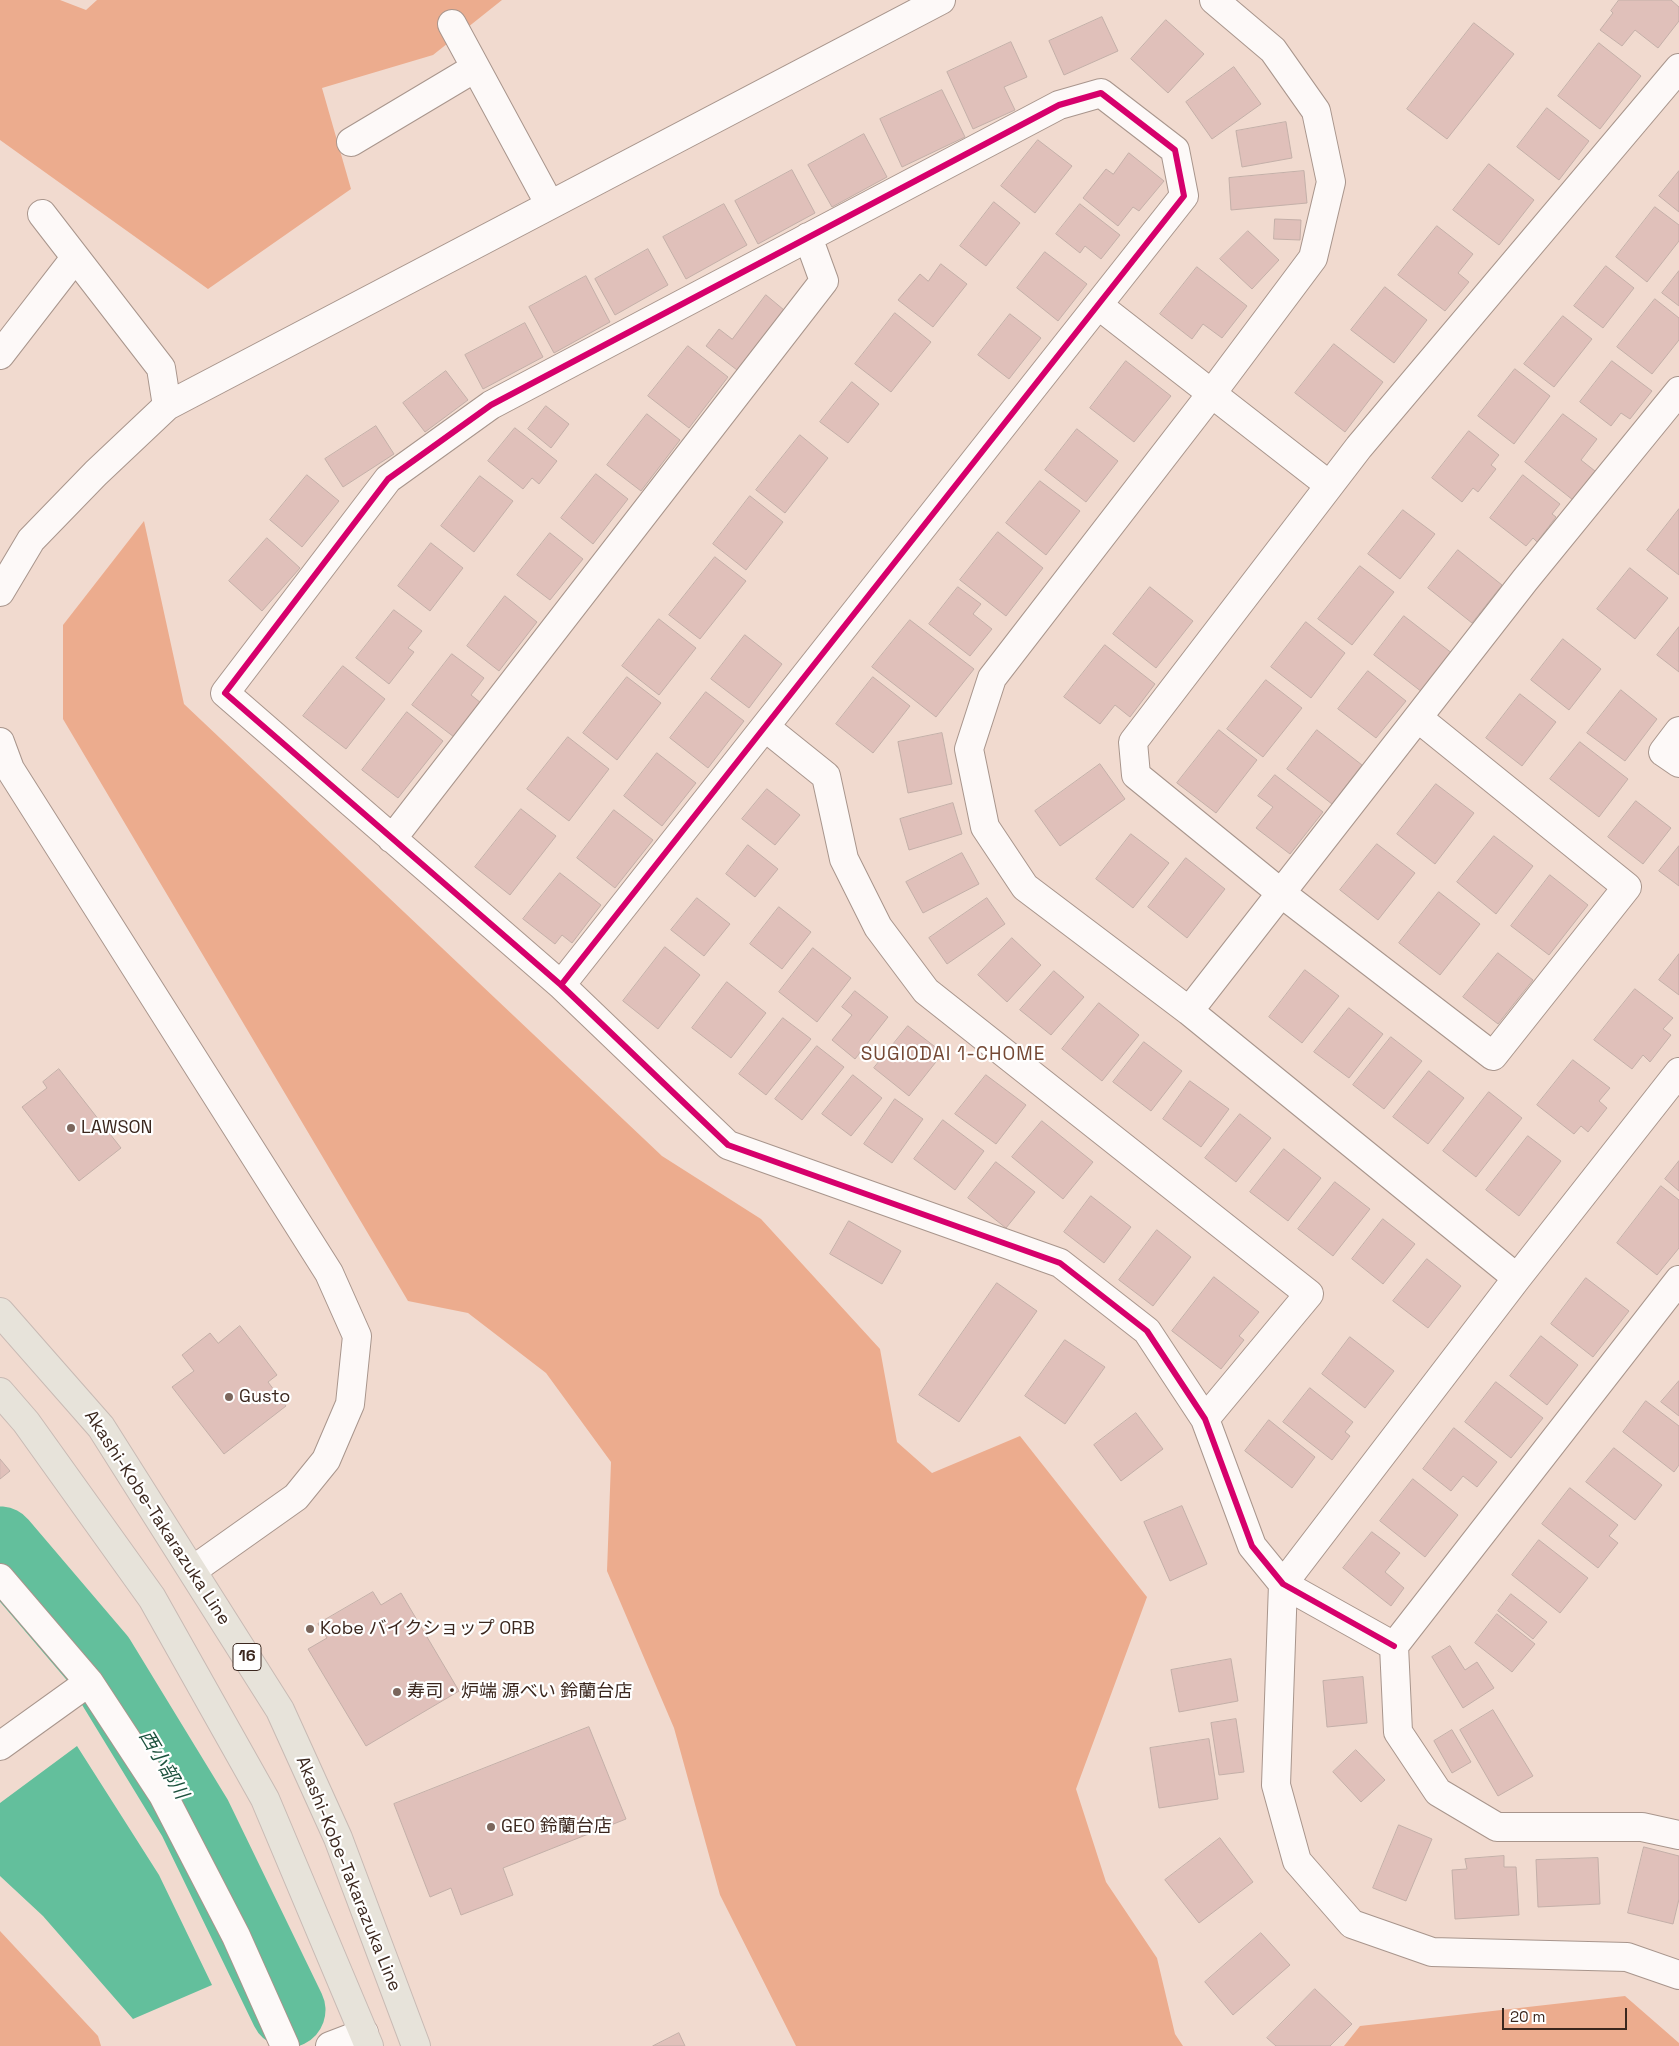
<!DOCTYPE html>
<meta charset="utf-8">
<style>
body{margin:0}
#map{position:relative;width:1679px;height:2046px;overflow:hidden;background:#f1dacf;font-family:"Space Grotesk",sans-serif}
canvas{display:block}
.scale{position:absolute;left:1502px;top:2008px;width:125px;height:22px;box-sizing:border-box;border:2px solid #3b271e;border-top:0;padding-left:6px;font-size:15px;line-height:18px;white-space:nowrap;color:#3b271e;-webkit-text-stroke:4px #fff;paint-order:stroke}
</style>
<div id="map">
<canvas width="1679" height="2046"></canvas>
<div class="scale">20 m</div>
</div>
<script>
const g = document.querySelector('canvas').getContext('2d');
g.lineJoin = 'round';
function paint(path, color) { g.fillStyle = color; g.fill(path, 'evenodd'); }
function strokePath(path, color, width, dash) { g.strokeStyle = color; g.lineWidth = width; g.lineCap = dash ? 'butt' : 'round'; g.setLineDash(dash || []); g.stroke(path); }
function write(font, color, halo, rows, align = 'center') {
  g.font = font + ' "Space Grotesk","Noto Sans JP",sans-serif'; g.lineWidth = 4.5; g.setLineDash([]); g.textBaseline = 'middle'; g.strokeStyle = halo; g.fillStyle = color; for (const [text, x, y, turn = 0] of rows) {
    g.save(); g.translate(x, y); g.rotate((+turn || 0) * Math.PI / 180); g.textAlign = isNaN(turn) ? turn : align; if (halo) g.strokeText(text, 0, 0); g.fillText(text, 0, 0); g.restore();
  }
}
paint(new Path2D(`
 M0,0H60L86,10L97,0H502L433,55L322,88L351,189L208,289L0,140Z
 M144,521L184,704L662,1156L761,1219L880,1349L897,1442L932,1473L1020,1436L1147,1597L1076,1789L1106,1882L1157,1958L1175,2034L1183,2046H796L720,1895L674,1728L607,1571L611,1462L546,1373L468,1313L408,1301L63,719V625Z
 M0,1931L98,2036L101,2046H0Z
 M1625,1996L1679,2043V2046H1344L1360,2026Z`), '#ecac8e');
paint(new Path2D(`
 M77,1746L159,1875L212,1985L133,2019L43,1916L0,1876V1803Z`), '#63bf9c');
strokePath(new Path2D(`
 M0,1544L98,1659L195,1818L288,2010`), '#63bf9c', 75);
const building = new Path2D(`
 M1619,0H1671L1679,7V21L1658,48L1635,30L1622,46L1600,30L1613,13L1611,11Z
 M1102,17L1118,51L1064,75L1049,41Z
 M1166,20L1204,54L1168,93L1131,59Z
 M1474,23L1514,54L1447,139L1407,109Z
 M1011,42L1027,77L1004,87L1015,110L973,129L947,72Z
 M1599,43L1641,76L1600,129L1558,96Z
 M1234,67L1261,104L1212,139L1186,102Z
 M942,90L965,137L902,167L880,119Z
 M1547,108L1589,141L1559,180L1517,147Z
 M1286,122L1292,158L1242,167L1236,131Z
 M864,134L887,177L832,207L808,165Z
 M1038,140L1072,166L1035,213L1001,186Z
 M1129,153L1164,181L1139,211L1133,207L1118,226L1083,198L1106,169L1113,174Z
 M1489,164L1534,200L1499,245L1453,210Z
 M792,170L815,213L758,244L735,201Z
 M1304,171L1307,203L1231,210L1229,178Z
 M1679,171V212L1659,196Z
 M994,202L1020,223L986,266L960,246Z
 M724,204L747,245L686,279L663,237Z
 M1080,204L1120,235L1101,259L1085,246L1080,253L1056,234Z
 M1655,207L1679,225V241L1647,282L1616,257Z
 M1275,219L1301,220L1300,240L1274,239Z
 M1437,226L1473,254L1458,273L1469,282L1445,311L1398,275Z
 M1248,231L1279,260L1252,289L1220,259Z
 M648,249L668,285L615,315L595,279Z
 M1045,252L1087,284L1058,321L1017,288Z
 M941,264L967,284L933,327L898,300L920,274L928,281Z
 M1606,266L1634,288L1603,328L1574,306Z
 M1197,267L1247,306L1222,338L1203,324L1192,339L1160,314Z
 M1679,271V306L1662,293Z
 M586,276L610,322L554,353L529,307Z
 M1385,287L1427,320L1394,363L1351,330Z
 M766,295L784,310L737,370L706,346L719,329L732,339Z
 M1655,299L1679,318V340L1652,374L1617,347Z
 M895,313L931,342L891,392L855,364Z
 M1010,314L1041,338L1009,379L978,355Z
 M1563,316L1592,339L1554,387L1524,364Z
 M525,323L543,357L483,389L465,355Z
 M1334,344L1383,382L1345,432L1295,393Z
 M688,346L728,377L689,428L648,396Z
 M1126,361L1171,396L1134,442L1090,408Z
 M1612,361L1652,391L1630,419L1621,413L1611,426L1580,402Z
 M1515,369L1550,396L1514,444L1478,416Z
 M446,371L468,400L425,432L403,403Z
 M852,382L879,404L848,443L820,422Z
 M546,406L569,424L551,448L528,429Z
 M647,414L680,440L641,491L607,465Z
 M1563,414L1597,439L1581,460L1595,471L1573,500L1525,462Z
 M376,426L394,454L343,487L325,459Z
 M515,428L557,461L539,484L532,478L523,489L488,461Z
 M1077,429L1118,461L1086,502L1045,470Z
 M1469,431L1499,455L1491,465L1496,469L1478,492L1473,488L1462,502L1432,478Z
 M800,435L828,458L785,513L756,490Z
 M596,474L628,499L593,544L561,518Z
 M307,475L339,501L302,547L270,520Z
 M1523,475L1560,504L1552,514L1556,517L1537,542L1533,538L1526,546L1490,518Z
 M480,476L513,501L474,552L441,526Z
 M1040,481L1080,511L1046,555L1006,523Z
 M750,496L783,522L746,570L713,544Z
 M1679,509V575L1647,550Z
 M1403,510L1435,534L1400,579L1368,554Z
 M998,532L1043,568L1006,616L960,580Z
 M550,533L583,559L550,600L517,575Z
 M267,538L300,568L262,611L229,581Z
 M431,543L463,568L430,611L398,586Z
 M1458,550L1502,585L1472,623L1428,588Z
 M715,557L746,581L700,639L669,615Z
 M1360,566L1394,592L1352,645L1318,619Z
 M1630,568L1668,598L1635,639L1597,609Z
 M958,587L981,604L973,614L992,629L970,656L929,624Z
 M1150,587L1193,621L1156,668L1113,634Z
 M505,596L537,622L499,671L467,646Z
 M394,610L422,631L408,648L414,652L389,684L356,658Z
 M1404,616L1453,654L1422,692L1374,655Z
 M659,619L696,648L659,695L622,666Z
 M910,620L974,669L936,717L872,667Z
 M1306,622L1345,653L1311,698L1271,667Z
 M1679,627V672L1657,655Z
 M745,635L782,664L749,708L711,679Z
 M1563,639L1601,669L1569,710L1531,680Z
 M1105,645L1155,684L1130,717L1115,705L1100,724L1064,697Z
 M452,654L484,678L471,695L481,703L454,737L412,705Z
 M343,666L385,699L346,749L303,716Z
 M1368,671L1406,701L1376,738L1338,709Z
 M627,677L661,703L617,760L583,733Z
 M873,677L910,706L873,753L836,724Z
 M1266,680L1302,708L1263,757L1227,729Z
 M1621,690L1657,719L1625,761L1587,733Z
 M706,692L744,721L708,768L670,738Z
 M1520,694L1556,722L1522,766L1486,738Z
 M407,712L443,741L398,798L362,770Z
 M1219,730L1257,760L1216,813L1177,783Z
 M1317,730L1362,765L1332,804L1287,769Z
 M942,733L952,784L908,793L898,742Z
 M568,737L609,769L569,821L527,789Z
 M1580,742L1628,779L1599,817L1550,779Z
 M657,753L696,783L662,826L624,796Z
 M1100,764L1125,799L1060,846L1035,811Z
 M1275,775L1323,812L1290,854L1256,828L1273,807L1258,796Z
 M1436,784L1474,813L1435,864L1397,834Z
 M767,789L800,815L775,845L742,819Z
 M1636,801L1671,828L1643,864L1608,837Z
 M953,803L962,834L909,850L900,819Z
 M521,809L556,836L510,895L475,867Z
 M614,810L653,840L615,888L577,858Z
 M1131,834L1169,863L1133,908L1096,879Z
 M1494,836L1533,866L1496,914L1457,882Z
 M1377,844L1415,873L1378,920L1340,890Z
 M748,845L778,869L755,897L726,874Z
 M1679,846V886L1659,871Z
 M962,853L979,884L923,913L906,882Z
 M1186,858L1225,889L1187,938L1148,907Z
 M560,873L601,905L572,943L562,935L555,944L523,919Z
 M1550,875L1588,905L1549,955L1511,926Z
 M1439,892L1480,924L1440,975L1399,943Z
 M697,898L730,924L704,956L671,930Z
 M987,898L1005,924L947,964L929,938Z
 M779,907L811,932L782,969L750,944Z
 M1012,938L1041,965L1007,1002L978,975Z
 M665,947L700,975L658,1029L623,1001Z
 M813,948L851,978L817,1022L779,992Z
 M1498,953L1533,980L1498,1024L1463,997Z
 M1679,954V995L1659,980Z
 M1305,970L1339,996L1302,1043L1269,1017Z
 M1054,971L1084,997L1051,1035L1020,1010Z
 M727,982L766,1013L731,1058L692,1028Z
 M1635,989L1673,1018L1663,1029L1671,1035L1650,1062L1643,1055L1632,1069L1594,1040Z
 M855,991L888,1017L855,1059L832,1040L852,1015L842,1007Z
 M1099,1003L1139,1035L1102,1081L1062,1049Z
 M1349,1008L1383,1034L1349,1078L1314,1052Z
 M783,1018L811,1039L766,1095L739,1074Z
 M908,1026L943,1053L909,1096L874,1068Z
 M1391,1037L1422,1061L1384,1109L1353,1085Z
 M1144,1042L1182,1071L1151,1111L1113,1082Z
 M817,1046L844,1067L802,1120L775,1099Z
 M1573,1060L1610,1088L1599,1101L1607,1108L1588,1132L1581,1126L1574,1134L1537,1105Z
 M59,1069L121,1148L79,1181L22,1107L47,1088L43,1082Z
 M1429,1071L1464,1098L1428,1144L1393,1117Z
 M853,1075L882,1098L851,1136L822,1114Z
 M986,1075L1026,1105L996,1144L955,1114Z
 M1190,1081L1229,1109L1201,1147L1163,1119Z
 M1489,1092L1522,1118L1476,1177L1443,1151Z
 M895,1099L923,1119L892,1163L864,1144Z
 M1240,1114L1271,1138L1236,1182L1205,1158Z
 M943,1120L984,1151L955,1190L914,1159Z
 M1042,1121L1093,1162L1063,1199L1012,1157Z
 M1528,1136L1561,1161L1519,1216L1486,1190Z
 M1284,1149L1321,1178L1288,1221L1250,1192Z
 M1679,1161V1191L1665,1179Z
 M996,1162L1035,1192L1006,1228L968,1198Z
 M1335,1182L1370,1209L1333,1256L1298,1229Z
 M1661,1186L1679,1200V1248L1657,1275L1617,1243Z
 M1091,1196L1131,1227L1104,1263L1064,1232Z
 M1383,1219L1415,1244L1383,1284L1352,1259Z
 M849,1221L901,1251L882,1284L830,1254Z
 M1157,1230L1191,1257L1153,1306L1119,1280Z
 M1427,1259L1461,1286L1428,1328L1393,1301Z
 M1214,1277L1259,1312L1239,1336L1244,1340L1221,1369L1172,1331Z
 M1586,1278L1629,1311L1593,1357L1551,1324Z
 M997,1283L1037,1311L959,1422L919,1395Z
 M240,1326L277,1375L268,1382L286,1406L224,1454L172,1387L194,1371L182,1355L210,1333L218,1343Z
 M1541,1336L1578,1365L1547,1405L1510,1376Z
 M1350,1337L1394,1371L1365,1408L1322,1374Z
 M1065,1340L1105,1367L1065,1424L1025,1396Z
 M1679,1381V1416L1661,1402Z
 M1496,1382L1543,1418L1511,1458L1465,1422Z
 M1310,1388L1353,1422L1345,1432L1350,1436L1332,1460L1283,1422Z
 M1646,1401L1679,1426V1465L1674,1472L1623,1432Z
 M1136,1413L1163,1449L1121,1481L1094,1445Z
 M1269,1420L1315,1457L1292,1488L1245,1451Z
 M1454,1428L1497,1462L1477,1487L1463,1476L1451,1491L1423,1469Z
 M1614,1448L1662,1485L1635,1520L1586,1482Z
 M0,1459L10,1471L0,1479Z
 M1413,1479L1458,1515L1425,1557L1380,1521Z
 M1570,1488L1618,1525L1609,1536L1618,1543L1598,1568L1542,1524Z
 M1182,1506L1207,1564L1170,1581L1144,1522Z
 M1372,1532L1400,1553L1385,1572L1404,1588L1391,1606L1343,1568Z
 M1539,1540L1588,1578L1560,1613L1512,1575Z
 M373,1592L381,1605L401,1593L459,1691L366,1746L308,1649L327,1638L318,1624Z
 M1511,1594L1547,1622L1533,1639L1498,1611Z
 M1497,1614L1535,1644L1512,1672L1475,1643Z
 M1450,1646L1465,1670L1477,1662L1494,1688L1463,1708L1432,1657Z
 M1231,1659L1238,1701L1179,1712L1171,1670Z
 M1363,1677L1367,1723L1327,1727L1323,1681Z
 M1493,1710L1533,1776L1498,1796L1460,1730Z
 M1236,1719L1244,1772L1219,1775L1211,1723Z
 M589,1727L626,1819L503,1868L513,1895L461,1915L451,1888L430,1897L394,1804Z
 M1452,1730L1471,1762L1452,1773L1434,1741Z
 M1209,1739L1218,1799L1159,1808L1150,1748Z
 M1356,1750L1385,1780L1361,1802L1333,1772Z
 M1399,1825L1432,1839L1406,1901L1373,1888Z
 M1220,1838L1253,1882L1199,1923L1165,1880Z
 M1644,1847L1679,1856V1899L1673,1924L1628,1913Z
 M1504,1856V1867H1516L1519,1915L1455,1919L1452,1870L1467,1869L1465,1859Z
 M1598,1858L1600,1904L1538,1907L1536,1860Z
 M1261,1933L1290,1965L1233,2015L1205,1982Z
 M1315,1989L1352,2024L1330,2046H1276L1267,2038Z
 M679,2033L685,2046H653Z`);
paint(building, '#e0c0ba');
strokePath(building, '#c3afa8', 1);
const minor = new Path2D(`
 M1214,0L1273,50L1316,111L1331,182L1313,258L1212,393L992,678L969,749L985,827L1025,887L1189,1011L1517,1278
 M452,24L550,205
 M351,142L475,68
 M42,214L161,368L167,406
 M1098,305L1329,485
 M0,355L75,258
 M0,592L31,540L96,473L167,406L941,0
 M1418,718L1627,887L1493,1056L1281,893L1136,775L1133,742L1359,447L1679,68
 M765,727L826,776L844,859L878,927L926,991L1309,1294L1205,1419
 M1679,731L1663,752L1679,763
 M0,742L10,769L329,1273L357,1336L350,1404L326,1460L296,1497L193,1570
 M392,839L824,281L808,237
 M561,985L225,693L388,479L491,405L1059,105L1101,93L1175,150L1184,196L561,985L728,1145L1060,1263L1147,1331L1205,1419L1252,1546L1283,1584L1394,1646
 M1189,1011L1525,580L1679,391
 M1679,1072L1517,1278L1283,1584L1276,1785L1297,1861L1352,1924L1432,1952L1627,1957L1679,1975
 M1679,1280L1394,1646L1398,1732L1438,1792L1497,1827H1642L1679,1835
 M0,1578L89,1682L163,1795L236,1936L285,2046
 M0,1746L89,1682
 M330,2046L364,2033`);
const major = new Path2D(`
 M0,1312L101,1427L280,1710L338,1838L416,2046
 M0,1392L26,1422L152,1598L265,1799L369,2046`);
strokePath(minor, '#a8958c', 30);
strokePath(major, '#c8bab4', 30);
strokePath(minor, '#fdf9f8', 28);
strokePath(major, '#e7e3da', 28);
strokePath(new Path2D(`
 M561,985L225,693L388,479L491,405L1059,105L1101,93L1175,150L1184,196L561,985L728,1145L1060,1263L1147,1331L1205,1419L1252,1546L1283,1584L1394,1646`), '#d6006c', 6);
for (const [x, y, r, color] of [
 [71,1128,5,"#7b665c"],
 [229,1397,5,"#7b665c"],
 [310,1629,5,"#7b665c"],
 [397,1692,5,"#7b665c"],
 [491,1827,5,"#7b665c"]
]) { const dot = new Path2D(); dot.arc(x, y, r, 0, 2 * Math.PI); g.fillStyle = color; g.fill(dot); strokePath(dot, '#fff', 2); }
for (const [x, y, w] of [
 [247,1657,28]
]) { const box = new Path2D(); box.roundRect(x - w / 2, y - 13.5, w, 27, 4); g.fillStyle = '#fff'; g.fill(box); strokePath(box, '#3b271e', 1); }
write('bold 16px', '#3b271e', null, [
 ["16",247,1657]
]);
write('18px', '#3b271e', '#fff', [
 ["LAWSON",81,1128],
 ["Gusto",239,1397],
 ["Kobe バイクショップ ORB",320,1629],
 ["寿司・炉端 源べい 鈴蘭台店",407,1692],
 ["GEO 鈴蘭台店",501,1827]
], 'left');
write('18px', '#3b271e', '#fff', [
 ["Akashi-Kobe-Takarazuka Line",157,1518,57],
 ["Akashi-Kobe-Takarazuka Line",348,1874,68]
]);
g.letterSpacing = '1px';
write('19px', '#744834', '#fff', [
 ["SUGIODAI 1-CHOME",953,1055]
]);
g.letterSpacing = '0px';
write('italic 19px', '#1c513d', '#fff', [
 ["西小部川",163,1765,59]
]);
</script>
